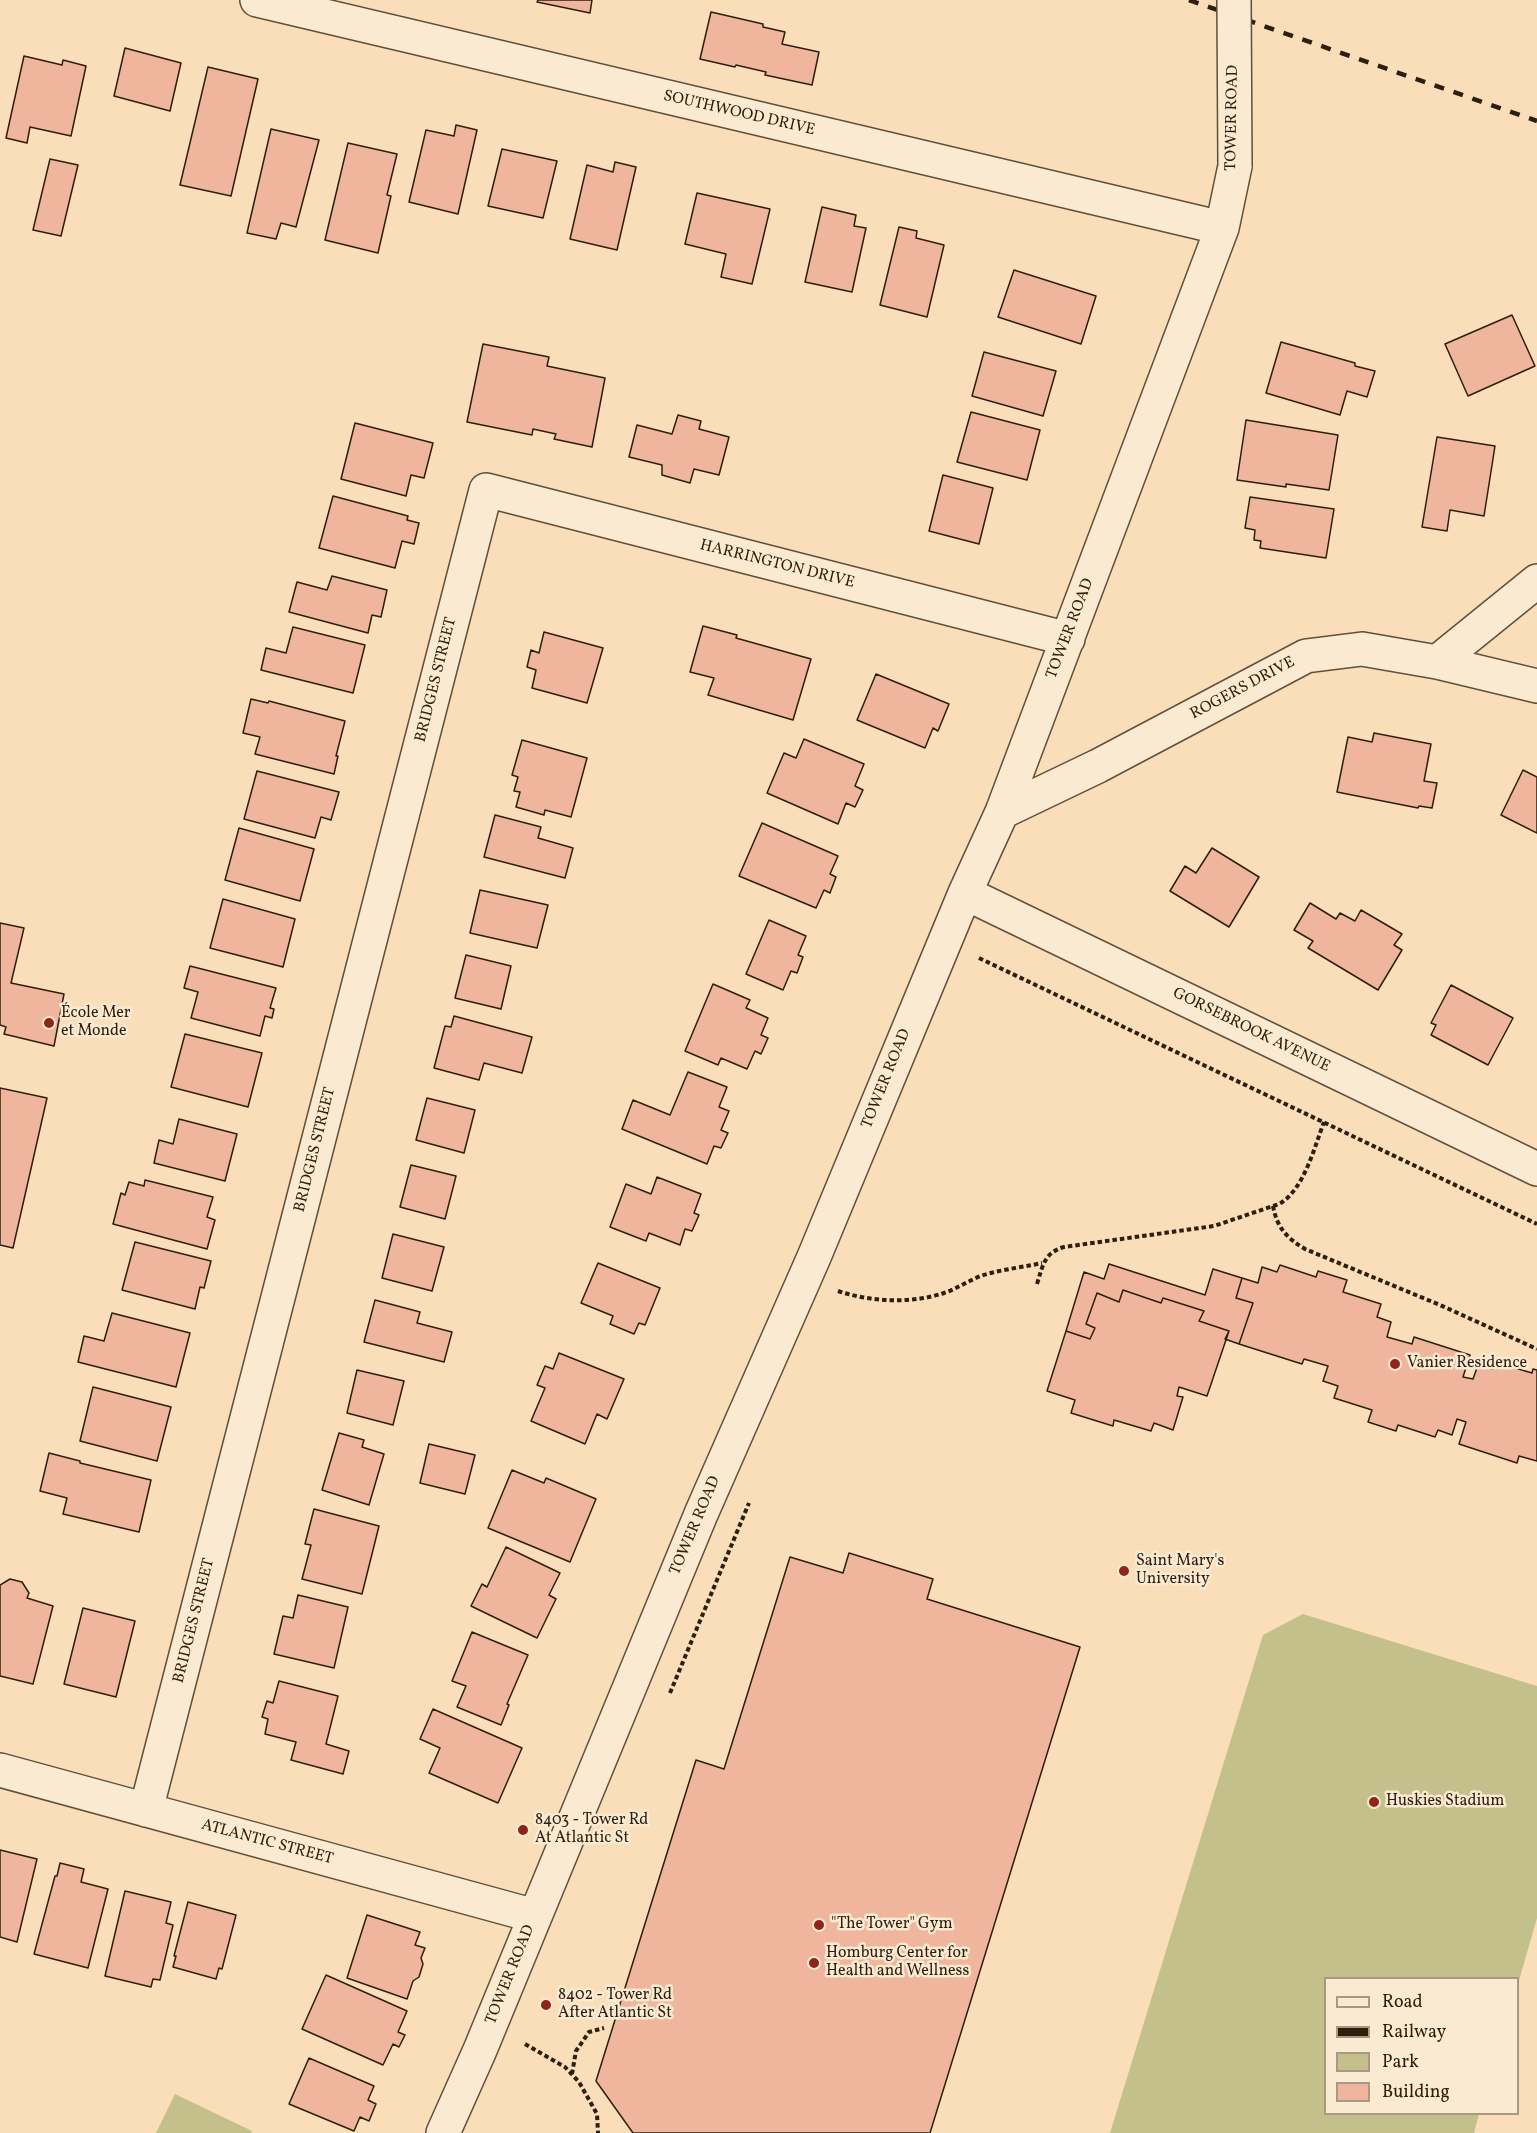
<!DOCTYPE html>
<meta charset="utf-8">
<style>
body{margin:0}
#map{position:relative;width:1537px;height:2133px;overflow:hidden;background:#f9deb9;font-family:Vollkorn,serif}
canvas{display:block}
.legend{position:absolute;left:1324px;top:1977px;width:195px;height:138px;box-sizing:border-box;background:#fbead2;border:2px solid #a99984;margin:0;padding:8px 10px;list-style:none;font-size:18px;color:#2d1f0e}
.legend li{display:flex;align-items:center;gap:12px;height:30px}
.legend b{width:30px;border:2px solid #a99984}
</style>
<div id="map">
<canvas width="1537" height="2133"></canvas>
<ul class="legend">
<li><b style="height:8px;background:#fbead2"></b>Road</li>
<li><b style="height:8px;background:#2d1f0e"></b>Railway</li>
<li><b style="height:16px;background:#c3c08b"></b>Park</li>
<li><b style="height:16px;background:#efb59d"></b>Building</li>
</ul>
</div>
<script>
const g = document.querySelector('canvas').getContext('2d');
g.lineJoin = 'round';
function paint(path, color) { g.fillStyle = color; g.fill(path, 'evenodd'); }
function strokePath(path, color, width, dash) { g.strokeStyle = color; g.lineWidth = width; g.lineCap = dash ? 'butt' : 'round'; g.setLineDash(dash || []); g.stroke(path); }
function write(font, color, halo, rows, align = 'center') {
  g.font = font + ' Vollkorn,serif'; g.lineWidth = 5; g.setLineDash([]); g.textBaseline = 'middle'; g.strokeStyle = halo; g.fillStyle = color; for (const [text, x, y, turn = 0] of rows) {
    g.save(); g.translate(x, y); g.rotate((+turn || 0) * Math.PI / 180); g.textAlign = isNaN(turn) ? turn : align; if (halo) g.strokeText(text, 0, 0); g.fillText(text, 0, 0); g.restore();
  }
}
paint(new Path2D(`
 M1303,1614L1537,1686V1918L1518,1984V1978H1326V2114H1479L1474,2133H1110L1263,1635Z
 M175,2094L252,2131L251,2133H156Z`), '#c3c08b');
const building = new Path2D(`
 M538,0H592L590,13L537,2Z
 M711,12L763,24V27L785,32L782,44L819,52L812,85L765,75L766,72L736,65L735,67L700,59Z
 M125,48L181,63L170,111L114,96Z
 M24,56L62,65L63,60L86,66L71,136L30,127L27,143L6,138Z
 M208,67L258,79L231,196L180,185Z
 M456,125L477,130L458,214L409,202L426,130L454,136Z
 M271,129L319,140L296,227L281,223L276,239L247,233Z
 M348,143L397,154L387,195L391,196L378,253L325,240Z
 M502,149L557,161L543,218L488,206Z
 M50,159L78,165L61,236L33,230Z
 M615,162L636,167L617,250L570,239L587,165L613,172Z
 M697,193L770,209L752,284L721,277L726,254L685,244Z
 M822,207L856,215L854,226L866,228L852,292L805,282Z
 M899,227L917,231L916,238L944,245L927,317L880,305Z
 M1014,270L1096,296L1081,344L998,317Z
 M1512,315L1535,366L1468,396L1445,344Z
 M1281,342L1355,363V366L1375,371L1367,397L1347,391L1340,415L1266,393Z
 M483,344L549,357L547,366L605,378L592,447L554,439L556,434L533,429L532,435L467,422Z
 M984,352L1056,371L1043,416L972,396Z
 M971,412L1040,430L1027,480L957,462Z
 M678,415L701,421L699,429L729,437L719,475L694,469L690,483L662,475V465L629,457L637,425L672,434Z
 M1246,420L1338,435L1329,490L1286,484V487L1237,480Z
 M355,423L433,443L424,478L411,475L406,496L341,479Z
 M1437,437L1495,446L1484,516L1450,510L1447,531L1422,527Z
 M943,475L993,488L979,544L929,531Z
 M333,496L408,516L407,520L419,523L414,544L402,541L395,568L319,548Z
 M1250,497L1334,509L1326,558L1260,548L1261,541L1254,540L1255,530L1245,528Z
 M332,576L387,590L381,617L372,615L368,633L289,612L297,582L327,590Z
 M703,626L737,635L736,638L811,659L793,720L708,695L714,678L690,672Z
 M293,627L365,645L353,693L261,670L266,648L286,653Z
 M544,632L603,648L587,703L532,688L536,670L527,667L531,650L539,653Z
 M876,674L949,704L938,731L933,728L925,748L857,720Z
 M251,699L268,703L269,701L345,721L336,756H338L334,774L255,754L260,737L243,733Z
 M1374,733L1431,744L1424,781L1437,783L1432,808L1419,806L1418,808L1337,792L1348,737L1372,742Z
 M804,739L864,764L855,786L863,790L855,807L846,803L838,824L767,793L784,753L796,758Z
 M522,740L587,758L571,817L545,810L544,815L516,807L520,792L514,791L518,777L512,775Z
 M1523,770L1537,777V833L1501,815Z
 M257,771L339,792L331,820L321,817L315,838L244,819Z
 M495,815L541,827L538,838L573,848L565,878L484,857Z
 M762,823L838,856L830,874L836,877L830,893L824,890L816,908L739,876Z
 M239,828L314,849L300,901L225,880Z
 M1212,848L1259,877L1229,927L1170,891L1185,866L1196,873Z
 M480,890L548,905L537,948L470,933Z
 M223,899L295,919L283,967L210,948Z
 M1310,903L1336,919L1340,913L1355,921L1361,910L1402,934L1394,945L1402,950L1378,990L1308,948L1313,941L1294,930Z
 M769,920L806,936L798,955L803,957L797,973L791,971L783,990L746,974Z
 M0,923L24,928L11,983L64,994L54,1046L4,1034L6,1027L0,1025Z
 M466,955L511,966L501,1009L455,998Z
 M190,966L276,988L270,1008L274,1009L272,1018L265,1016L260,1036L191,1018L198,992L184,988Z
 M713,984L750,1000L746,1008L768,1018L761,1035L768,1038L761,1054L755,1051L747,1069L721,1058L718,1065L685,1051Z
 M1451,985L1513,1018L1488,1065L1431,1035L1436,1025L1431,1023Z
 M454,1016L532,1037L522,1073L484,1063L479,1080L434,1068L445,1026L451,1027Z
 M185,1034L262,1053L248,1107L171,1087Z
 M688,1072L727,1087L719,1107L729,1111L721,1130L728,1133L721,1148L714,1146L707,1164L622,1129L633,1100L670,1115Z
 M0,1088L47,1098L13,1248L0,1245Z
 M427,1098L475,1110L464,1153L416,1140Z
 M179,1119L237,1134L225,1181L154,1163L159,1140L173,1144Z
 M411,1165L456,1176L445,1219L400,1207Z
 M657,1177L701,1194L694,1213L699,1215L692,1231L685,1229L680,1245L649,1233L646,1241L610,1227L626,1184L651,1194Z
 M145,1180L213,1197L207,1217L215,1220L207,1249L113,1224L121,1193L125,1195L129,1182L144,1186Z
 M393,1234L444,1247L432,1291L382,1278Z
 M135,1242L211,1261L204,1288L200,1287L195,1309L122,1290Z
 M598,1263L660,1288L645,1325L639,1323L634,1334L610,1324L613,1316L581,1303Z
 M1109,1264L1205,1295L1213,1269L1242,1278L1236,1298L1253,1303L1239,1344L1225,1339L1229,1331L1199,1321L1204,1311L1163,1298L1161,1303L1123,1290L1119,1302L1097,1293L1086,1324L1095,1328L1090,1339L1066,1331L1084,1272L1104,1279Z
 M1280,1265L1316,1277L1318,1271L1347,1280L1343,1292L1381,1304L1377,1317L1391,1322L1387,1337L1412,1344L1414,1337L1470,1355L1463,1377L1473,1379L1478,1365L1493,1369L1495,1362L1532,1373L1533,1369L1537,1370V1461L1519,1456L1517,1463L1459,1444L1466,1422L1457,1419L1452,1435L1438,1430L1435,1437L1398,1425L1396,1431L1368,1422L1372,1410L1334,1398L1338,1386L1323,1381L1328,1366L1304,1359L1302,1364L1239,1344L1253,1303L1236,1298L1242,1278L1258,1283L1262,1267L1277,1272Z
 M1123,1290L1161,1303L1163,1298L1204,1311L1199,1321L1229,1331L1207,1396L1179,1387L1177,1396L1183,1397L1173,1430L1154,1423L1151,1431L1114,1420L1113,1426L1071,1413L1075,1400L1047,1391L1066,1331L1090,1339L1095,1328L1086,1324L1097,1293L1119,1302Z
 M375,1300L420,1312L417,1323L452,1332L444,1362L364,1342Z
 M112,1313L190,1333L176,1387L78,1362L84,1336L104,1341Z
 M559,1353L624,1379L607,1419L597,1414L585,1444L531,1421L545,1388L537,1385L545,1366L553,1369Z
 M357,1370L404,1381L393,1425L347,1413Z
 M93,1387L171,1407L157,1461L80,1441Z
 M339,1433L364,1440L362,1447L384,1454L369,1505L322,1490Z
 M429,1444L475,1455L465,1494L420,1483Z
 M49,1453L80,1461V1463L151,1480L139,1532L63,1514L67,1498L40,1491Z
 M512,1470L544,1483L546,1478L596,1499L570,1562L488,1528Z
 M314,1509L379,1526L362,1594L302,1579L311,1545L305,1544Z
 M506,1547L560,1573L549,1595L556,1599L537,1638L471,1606L482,1584L487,1587Z
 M849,1553L933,1579L927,1599L1080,1647L930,2133H633L596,2081L696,1760L724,1769L790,1557L843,1573Z
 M10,1579L22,1582L29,1593L27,1598L53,1606L33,1684L0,1676V1585Z
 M298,1595L348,1607L334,1668L274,1654L283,1616L293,1618Z
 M83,1608L135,1621L116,1697L64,1684Z
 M472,1632L528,1655L507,1704L509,1705L501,1725L457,1707L466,1686L452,1681Z
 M279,1681L338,1696L326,1744L349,1751L343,1774L291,1760L296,1742L265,1734L268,1719L262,1717L267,1701L273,1703Z
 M433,1709L522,1748L498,1803L429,1773L440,1748L420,1739Z
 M0,1850L37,1859L17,1942L0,1937Z
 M60,1863L84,1869L81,1882L108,1889L88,1968L34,1954L55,1876H57Z
 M125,1891L171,1902L166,1923L173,1925L160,1980L153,1979L151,1987L105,1976Z
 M188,1902L236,1915L222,1969L219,1968L216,1979L173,1967L176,1956H174Z
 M367,1915L420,1932L415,1945L425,1948L421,1958L423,1964L419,1977L413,1981L407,1999L347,1978Z
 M326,1975L407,2011L398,2032L405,2035L399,2047L393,2044L383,2065L302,2029Z
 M309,2058L374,2086L368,2100L376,2104L369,2121L360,2117L354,2131L289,2104Z`);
paint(building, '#efb59d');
strokePath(building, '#2d1f0e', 1.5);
const street = new Path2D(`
 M257,0L1222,228
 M1437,662L1537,581
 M1002,812L1098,766L1306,656L1362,649L1437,662L1537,686
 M965,893L1537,1169
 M0,1770L535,1916
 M146,1810L486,490L1068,639
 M443,2133L480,2050L701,1514L814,1257L965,893L1002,812L1222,228L1235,166`);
strokePath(street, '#604f39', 36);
strokePath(new Path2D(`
 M979,958L1537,1224
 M1273,1206C1277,1228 1287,1238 1305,1249L1440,1305L1537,1349
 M1037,1284C1043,1265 1044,1253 1064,1247L1214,1226L1279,1204C1304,1190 1314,1148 1324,1122
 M838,1291C871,1302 911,1304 944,1293C959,1288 972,1278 987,1274C1005,1269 1024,1267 1042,1263
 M670,1693L749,1503
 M525,2044L565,2067L579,2082L597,2114L598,2133
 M572,2074L576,2051L589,2032L604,2028`), '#2d1f0e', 4, [4.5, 3]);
strokePath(street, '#fbead2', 33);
strokePath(new Path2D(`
 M1189,0L1537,121`), '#2d1f0e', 4.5, [10, 10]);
const streetBridge = new Path2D(`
 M1234,0L1235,166`);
strokePath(streetBridge, '#604f39', 36, []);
strokePath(streetBridge, '#fbead2', 33);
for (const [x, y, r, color] of [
 [49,1023,6,"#8f2418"],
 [1395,1364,6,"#8f2418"],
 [1124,1571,6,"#8f2418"],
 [1374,1802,6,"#8f2418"],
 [523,1830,6,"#8f2418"],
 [819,1925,6,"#8f2418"],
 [814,1963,6,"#8f2418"],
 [546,2005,6,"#8f2418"]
]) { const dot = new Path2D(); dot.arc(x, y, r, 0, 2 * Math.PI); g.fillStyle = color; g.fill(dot); strokePath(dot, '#fbead2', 2); }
write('16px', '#2d1f0e', '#fbead2', [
 ["SOUTHWOOD DRIVE",739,114,13],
 ["TOWER ROAD",1233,118,-89],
 ["HARRINGTON DRIVE",777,565,14],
 ["TOWER ROAD",1071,629,-69],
 ["BRIDGES STREET",437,680,-76],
 ["ROGERS DRIVE",1243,689,-28],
 ["GORSEBROOK AVENUE",1251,1031,26],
 ["TOWER ROAD",887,1079,-68],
 ["BRIDGES STREET",316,1150,-76],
 ["TOWER ROAD",696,1526,-67],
 ["BRIDGES STREET",195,1621,-76],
 ["ATLANTIC STREET",267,1843,15],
 ["TOWER ROAD",511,1975,-68]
]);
write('16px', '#2d1f0e', '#fbead2', [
 ["École Mer",61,1014],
 ["et Monde",61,1032],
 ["Vanier Residence",1407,1364],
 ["Saint Mary's",1136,1562],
 ["University",1136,1580],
 ["Huskies Stadium",1386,1802],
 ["8403 - Tower Rd",535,1821],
 ["At Atlantic St",535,1839],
 ["\"The Tower\" Gym",831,1925],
 ["Homburg Center for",826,1954],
 ["Health and Wellness",826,1972],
 ["8402 - Tower Rd",558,1996],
 ["After Atlantic St",558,2014]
], 'left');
</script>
